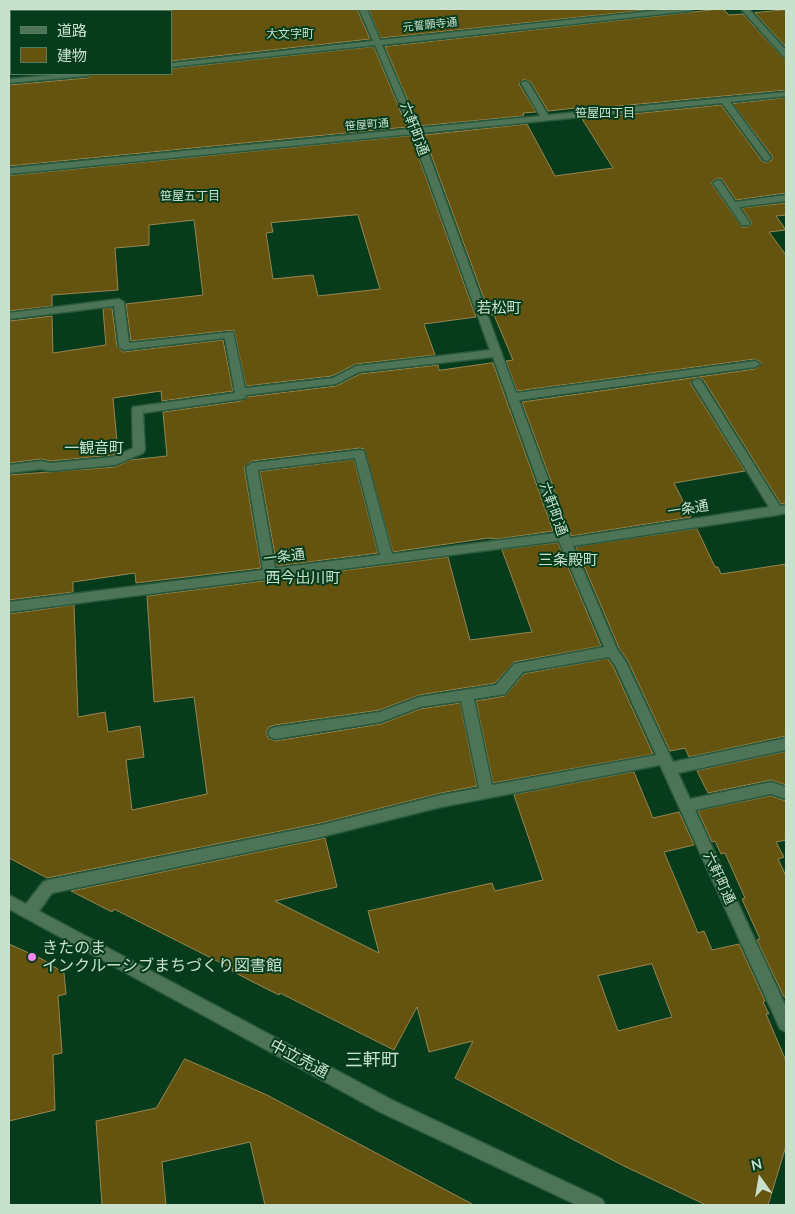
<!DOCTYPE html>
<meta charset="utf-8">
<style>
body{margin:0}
#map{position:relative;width:795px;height:1214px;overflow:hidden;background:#063b1c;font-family:Mulish,"Noto Sans JP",sans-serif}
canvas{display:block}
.frame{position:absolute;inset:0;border:10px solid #c8e1cd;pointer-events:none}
.legend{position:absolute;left:10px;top:10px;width:162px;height:65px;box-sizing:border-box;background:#063b1c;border:1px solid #547d63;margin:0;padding:6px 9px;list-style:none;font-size:15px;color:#c8e1cd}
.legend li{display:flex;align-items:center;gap:10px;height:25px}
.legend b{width:25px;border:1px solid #547d63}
.north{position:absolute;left:735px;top:1154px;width:50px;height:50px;-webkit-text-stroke:4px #063b1c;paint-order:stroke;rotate:347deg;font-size:14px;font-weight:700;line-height:20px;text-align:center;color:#c8e1cd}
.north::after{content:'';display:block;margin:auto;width:18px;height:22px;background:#c8e1cd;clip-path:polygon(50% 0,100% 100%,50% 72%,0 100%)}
</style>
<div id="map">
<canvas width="795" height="1214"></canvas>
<div class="frame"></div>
<ul class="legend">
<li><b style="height:6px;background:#4d7457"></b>道路</li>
<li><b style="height:14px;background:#655310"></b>建物</li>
</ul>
<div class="north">N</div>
</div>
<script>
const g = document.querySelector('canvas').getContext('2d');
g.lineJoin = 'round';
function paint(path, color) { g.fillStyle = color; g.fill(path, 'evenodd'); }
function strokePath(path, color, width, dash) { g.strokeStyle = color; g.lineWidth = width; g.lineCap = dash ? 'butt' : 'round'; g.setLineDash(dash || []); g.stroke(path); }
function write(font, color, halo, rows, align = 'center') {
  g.font = font + ' Mulish,"Noto Sans JP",sans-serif'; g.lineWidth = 4; g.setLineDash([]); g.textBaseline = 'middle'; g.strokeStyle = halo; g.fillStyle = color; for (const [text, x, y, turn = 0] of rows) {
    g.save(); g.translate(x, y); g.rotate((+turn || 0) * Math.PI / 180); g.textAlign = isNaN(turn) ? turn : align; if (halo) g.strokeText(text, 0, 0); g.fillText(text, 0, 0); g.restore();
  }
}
const building = new Path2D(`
 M171,9H357L370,39L171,61Z
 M369,9H656L381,38Z
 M723,9L729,15L743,14L782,57L786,58V90L577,110L576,108L548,111L531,82L524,79L519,84L536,112L523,113L524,115L522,116L419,126L385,47Z
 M786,10V47L755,13Z
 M374,47L407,127L9,166V85L87,78L93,74H171V69Z
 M786,98V193L736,200L722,179L717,178L711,183L742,227H748L752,223L742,208L786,203V215L776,216L786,230L769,232L786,255V503L781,504L703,379L696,377L690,383L745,471L674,483L691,517L571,536L522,402L755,369L762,363L755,359L517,391L506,361L513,360L494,315H490L424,135L527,124L555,176L613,168L582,119L721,105L762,161L766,163L772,160L773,157L733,104Z
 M411,136L476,317L424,324L435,355L356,364L332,376L246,386L234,330L131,341L126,304L203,295L194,220L149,225V245L115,248L118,290L52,295V306L9,311V176ZM358,215L380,289L318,296L313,275L273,279L266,233L273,232L271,223Z
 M112,308L117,347L123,352L223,340L233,391L162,401L161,391L113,398L118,452L113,455L51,461L41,459L9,463V321L52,316L53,353L106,345L103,309Z
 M493,363L553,531L497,539L488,538L393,552L364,449L360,448L252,461L244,467L261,568L136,583L135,573L73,582V592L9,600V475L115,467L130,460L167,456L163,412L241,401L247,397L336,386L360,374L438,365L439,370Z
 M354,460L378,553L277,566L260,472Z
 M697,529L715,567H718L721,574L786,564V736L689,757L685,748L670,751L628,661L619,648L576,547Z
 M558,543L601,646L514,662L495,683L419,695L380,710L275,725L269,727L266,732L268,738L275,741L381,724L420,709L460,703L477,786L441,793L321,823L47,878L9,858V614L74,605L78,717L105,712L108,732L140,726L144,757L126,760L132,810L207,794L194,697L154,702L147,596L448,557L470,640L532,632L502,550Z
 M608,659L613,666L653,754L493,783L476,701L505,696L524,674Z
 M786,752V785L771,780L708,793L697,771Z
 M634,772L653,818L679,812L694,845L664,852L698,933L704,931L712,950L739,944L765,1001L763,1002L769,1014H766L786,1061V1146L768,1205H706L624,1166L455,1078L473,1041L429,1052L417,1007L394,1050L280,993L279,995L251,981L232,971L233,969L114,909L112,912L71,891L325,838L337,887L275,901L379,953L368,911L492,883L495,891L543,880L514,795ZM652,964L672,1017L618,1031L598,976Z
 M771,796L786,801V840L776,842L784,857L778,859L786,876V997H784L757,940L760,939L742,899L745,898L725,853L721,854L715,841L712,842L698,811Z
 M9,944L42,959L64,973L66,994L58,996L62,1053L53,1055L55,1110L9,1121Z
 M185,1059L267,1095L474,1205H265L250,1142L162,1162L166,1205H102L96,1121L156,1108Z`);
paint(building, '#655310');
strokePath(building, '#978650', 1);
const minor = new Path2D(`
 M24,9H59L55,11H23Z
 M359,9H367L380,40L671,9H694L690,11L382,45L418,128L540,116L521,83L525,81L529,83L548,115L786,92V96L730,102L771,158L767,161L764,160L722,103L421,133L516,393L755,361L760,364L755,367L519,400L570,538L769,507L692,382L697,379L701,380L780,506L786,505V513L777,515L573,546L617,649L626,662L673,762L786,738V750L678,773L690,799L771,782L786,787V799L771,794L695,810L786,1007V1032L780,1029L660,765L441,807L321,837L52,893L39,911L392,1100L602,1199L605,1205H577L380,1112L9,909V895L26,904L43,882L48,880L321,825L441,795L479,788L461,701L420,707L381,722L275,739L270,737L268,733L270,729L275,727L380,712L419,697L496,685L514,664L604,647L559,541L9,612V602L263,570L246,467L252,463L360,450L364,451L392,554L556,533L493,357L359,372L336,384L246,395L245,398L241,399L143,413L145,450L143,453L115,465L51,471L41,469L9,473V465L41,461L51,463L113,457L133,448L132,410L133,407L235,393L225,338L124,350L119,347L114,306L9,319V313L119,299L124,302L129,343L233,332L245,388L333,378L356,366L490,350L412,134L9,174V168L410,129L375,45L171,67V63L373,41ZM355,458L380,555L275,568L258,470ZM609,657L615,665L656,755L492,785L474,699L505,694L523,672Z
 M741,9H749L786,50V56H783Z
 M9,11H13H11V15H9Z
 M63,74H91L87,76L9,83V79Z
 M718,180L721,181L735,202L786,195V201L739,207L750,223L748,225H742L713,183Z`);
strokePath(minor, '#29593c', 3);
paint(minor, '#4d7457');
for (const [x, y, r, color] of [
 [32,957,5,"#f888ea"]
]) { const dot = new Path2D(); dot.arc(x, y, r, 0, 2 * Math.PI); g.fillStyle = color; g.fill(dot); strokePath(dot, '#063b1c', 2); }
write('11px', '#c8e1cd', '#063b1c', [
 ["元誓願寺通",430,25,-6],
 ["笹屋町通",367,125,-5]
]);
write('12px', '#c8e1cd', '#063b1c', [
 ["大文字町",290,34],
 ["笹屋四丁目",605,113],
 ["笹屋五丁目",190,196]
]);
write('14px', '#c8e1cd', '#063b1c', [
 ["六軒町通",414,129,69],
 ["六軒町通",553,509,70],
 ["一条通",688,509,-9],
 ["一条通",284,557,-7],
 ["六軒町通",719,878,65]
]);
write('15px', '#c8e1cd', '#063b1c', [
 ["若松町",499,308],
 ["一観音町",94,448],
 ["三条殿町",568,560],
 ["西今出川町",303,578]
]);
write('16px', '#c8e1cd', '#063b1c', [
 ["きたのま",42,948],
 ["インクルーシブまちづくり図書館",42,966]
], 'left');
write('16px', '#c8e1cd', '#063b1c', [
 ["中立売通",299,1059,28]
]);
write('18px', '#c8e1cd', '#063b1c', [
 ["三軒町",372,1061]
]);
</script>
